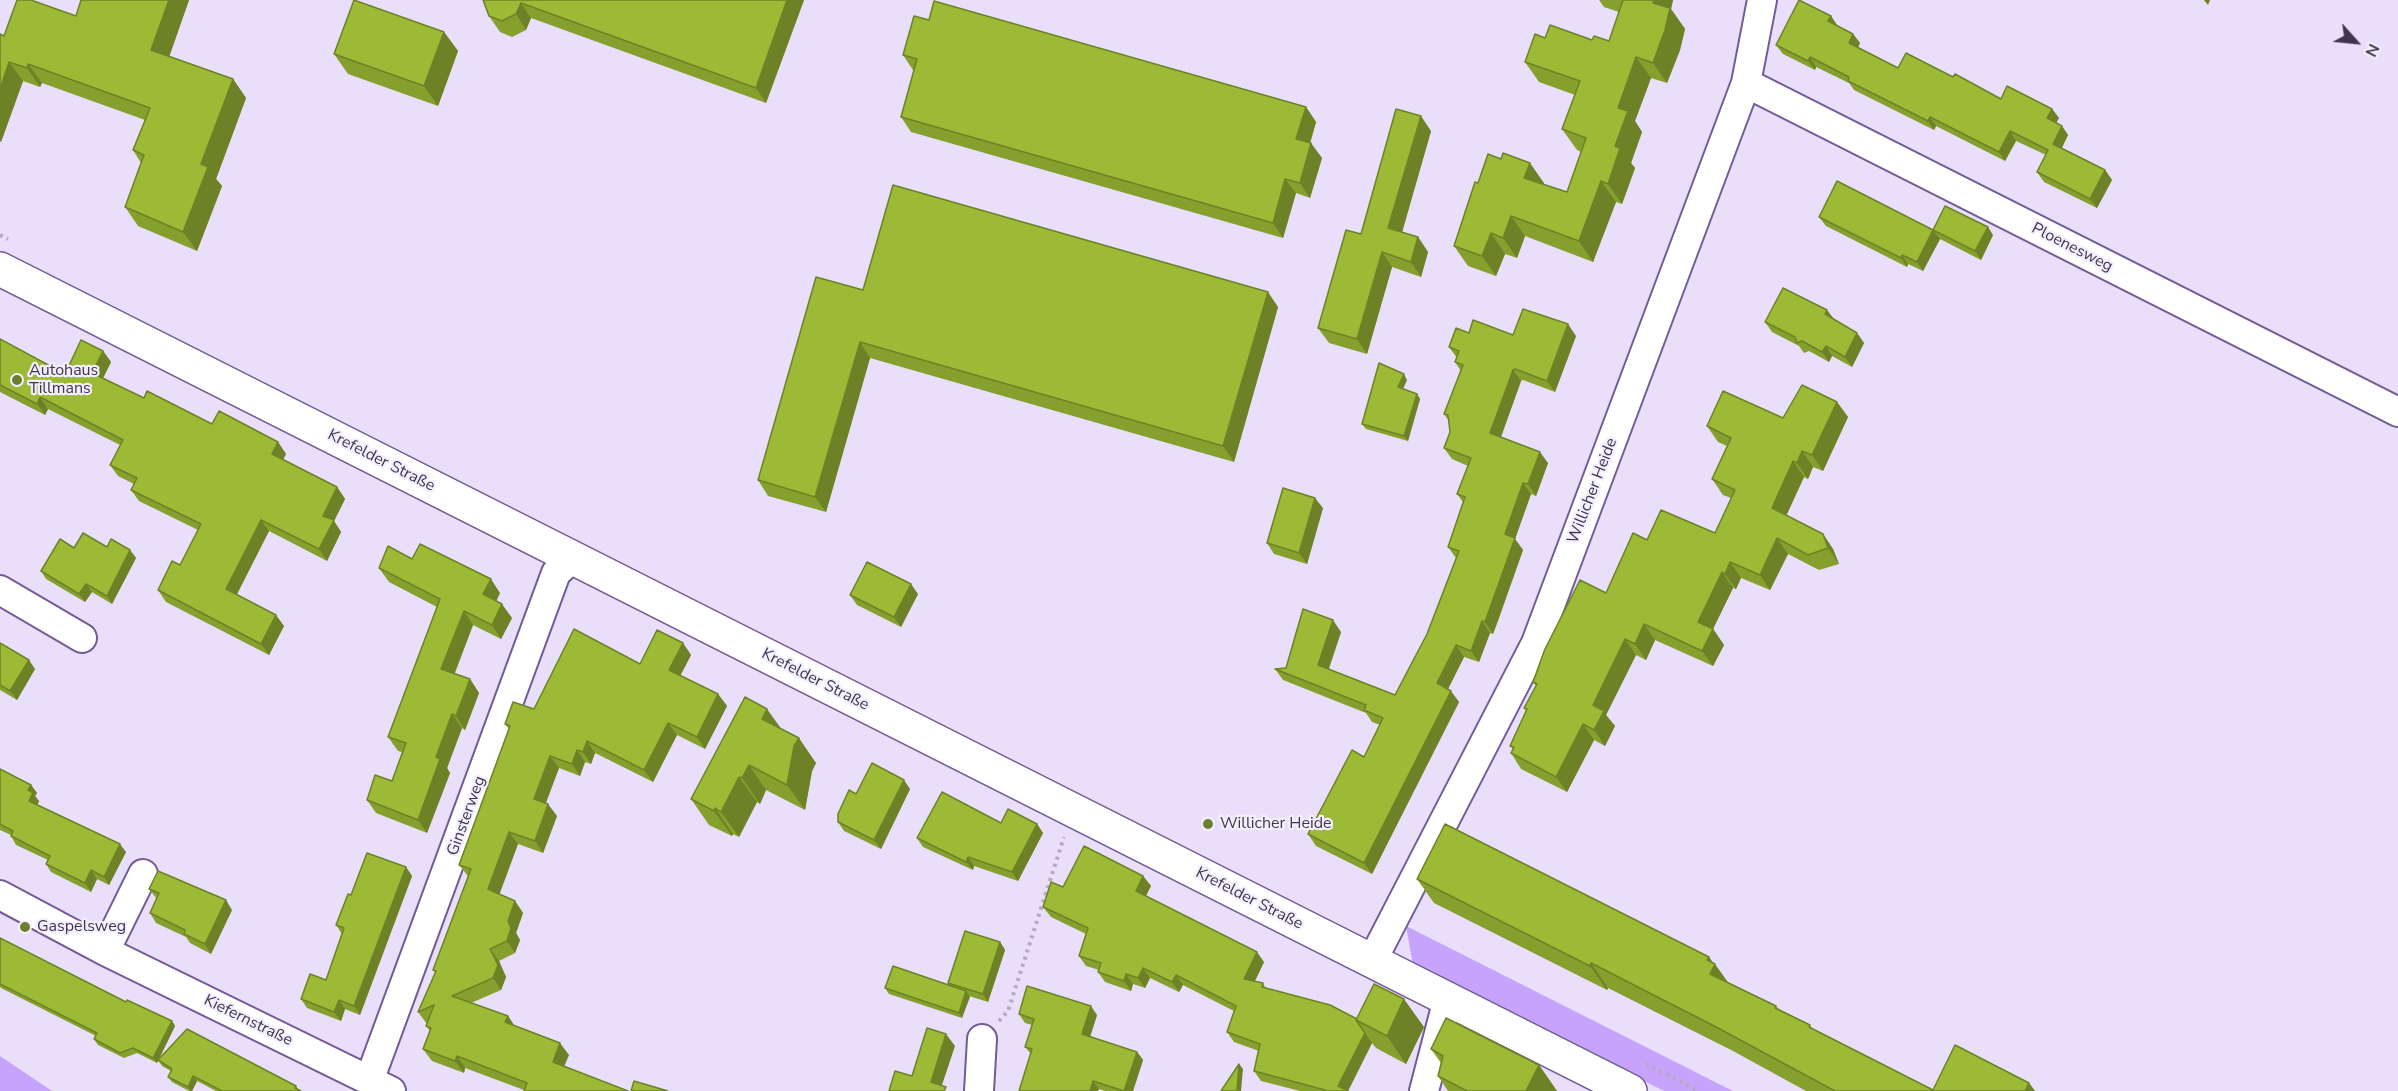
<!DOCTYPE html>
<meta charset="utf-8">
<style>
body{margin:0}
#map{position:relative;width:2398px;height:1091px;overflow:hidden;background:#e9dffb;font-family:"Nunito Sans",sans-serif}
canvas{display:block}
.north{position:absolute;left:2326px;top:12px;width:60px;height:60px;-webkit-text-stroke:4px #f4effd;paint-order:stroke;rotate:117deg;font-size:16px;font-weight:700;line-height:24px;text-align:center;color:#3f354f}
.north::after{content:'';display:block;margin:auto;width:21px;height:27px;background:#3f354f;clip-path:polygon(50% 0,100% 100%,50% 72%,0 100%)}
</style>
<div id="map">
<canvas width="2398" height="1091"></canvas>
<div class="north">N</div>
</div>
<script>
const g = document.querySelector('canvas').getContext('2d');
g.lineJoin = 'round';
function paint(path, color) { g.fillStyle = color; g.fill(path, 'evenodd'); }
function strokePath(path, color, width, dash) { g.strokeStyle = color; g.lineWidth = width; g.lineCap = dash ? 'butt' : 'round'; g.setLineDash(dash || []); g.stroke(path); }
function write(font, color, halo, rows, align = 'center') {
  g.font = font + ' "Nunito Sans",sans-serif'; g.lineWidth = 4.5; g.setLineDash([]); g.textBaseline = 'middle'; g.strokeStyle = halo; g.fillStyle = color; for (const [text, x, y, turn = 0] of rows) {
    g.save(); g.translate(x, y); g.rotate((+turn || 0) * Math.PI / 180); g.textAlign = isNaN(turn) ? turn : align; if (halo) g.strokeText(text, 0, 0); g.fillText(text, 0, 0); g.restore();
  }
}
paint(new Path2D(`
 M1406,926L1733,1091H1664L1413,965Z
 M0,1056L52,1091H0Z`), '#c7a4fc');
const street = new Path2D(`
 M1746,83L2398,412
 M0,590L82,638
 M0,895L105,951L391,1091
 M105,951L143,874
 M1372,961L1536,643L1746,83L1762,0
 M369,1081L556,573L573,557
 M979,1091L982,1039
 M1424,1091L1448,999`);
const secondary = new Path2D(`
 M0,269L1630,1091`);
strokePath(street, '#735b96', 32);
strokePath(secondary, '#735b96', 36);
strokePath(new Path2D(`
 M0,235L8,239
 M999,1021L1008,1011L1064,837
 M1646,1064L1699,1091`), '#b3a9c4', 4, [3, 4.5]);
strokePath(street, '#fff', 28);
strokePath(secondary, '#fff', 33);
paint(new Path2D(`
 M81,0H189L169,56L233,79L246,98L216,179L222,186L197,251L138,226L125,207L141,163L133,150L145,120L42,83L40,87L23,81L1,142L0,141V34L4,36L76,16Z
 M483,0H804L766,103L531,18L526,30L512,37L500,32L489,16Z
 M1599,0H1673L1671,9L1685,29L1680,50L1667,83L1651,78L1635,121L1642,132L1631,163L1635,168L1622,204L1616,202L1593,262L1525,236L1517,258L1505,254L1496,276L1468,266L1454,246L1478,183H1544V185L1567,192L1581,152L1577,150L1562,129L1575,95L1539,82L1525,62L1545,38L1609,41L1619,12L1604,7Z
 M1831,16L1837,25L1853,34L1860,43L1858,47L1898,68L1953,77L2001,99L2052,109L2059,118L2056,123L2062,126L2068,135L2062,148L2105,170L2112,180L2097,208L2044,182L2037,172L2046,155L2016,141L2005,161L1936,126L1934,130L1854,90L1849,83L1816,67L1815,70L1783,54L1776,45Z
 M929,20L1306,107L1316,122L1310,143L1322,158L1310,198L1296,193L1283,238L911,132L901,117L914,71L913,70L903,55Z
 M444,32L458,51L438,106L348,74L334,54Z
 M1431,131L1402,232L1418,237L1428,252L1421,277L1392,267L1367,354L1329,343L1318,328L1361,234Z
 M1819,217L1933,230L1993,235L1981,260L1940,239L1923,271L1908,264L1907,267L1826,226Z
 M863,290L1278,307L1234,462L870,358L826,512L768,496L758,480Z
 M1834,319L1857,333L1864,343L1852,367L1832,356L1829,362L1809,351L1804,353L1799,346L1772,332L1765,322Z
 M1469,333L1513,335L1576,336L1555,392L1523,380L1521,381L1501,437L1548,463L1536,496L1531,494L1515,539L1523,550L1498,621L1493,634L1490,633L1479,662L1464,657L1448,689L1459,702L1372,874L1316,846L1308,834L1364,757L1380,725L1372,722L1366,713L1283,680L1275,669L1286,668L1341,632L1329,669L1395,695L1427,634L1456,558L1448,547L1463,502L1457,494L1468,466L1452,459L1444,448L1450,432L1449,421L1444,414L1461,371L1455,362L1457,358L1449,347Z
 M0,339L65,374L103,351L111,362L103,378L144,398L212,424L278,442L286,454L283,460L337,487L345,499L334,521L341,532L327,561L269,531L237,594L284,626L269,655L166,602L158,590L180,565L198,530L139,501L131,490L134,484L118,476L110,465L120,445L48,409L45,415L0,392Z
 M1407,380L1403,389L1417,394L1420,399L1408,441L1366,429L1362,424Z
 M1837,402L1848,417L1823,471L1813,467L1808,479L1804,477L1786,515L1823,534L1833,549L1839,564L1819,570L1788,554L1770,590L1741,578L1736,589L1733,588L1713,629L1724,645L1713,666L1655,640L1646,660L1636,655L1606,715L1615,726L1605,746L1594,740L1567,792L1521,769L1511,753L1513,749L1510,746L1526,711L1524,708L1536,686L1533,682L1606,593L1647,540L1715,533L1731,498L1723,495L1712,479L1727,446L1718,442L1707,426L1783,418Z
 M1323,508L1307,564L1274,554L1267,543Z
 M107,547L130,550L136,558L112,604L92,592L85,602L46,579L41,571L74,548Z
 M412,559L500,593L496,601L512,618L501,639L473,625L455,673L470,679L479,693L465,730L462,728L447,768L450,773L427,833L376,813L367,800L392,781L402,752L398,751L388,737L437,607L389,582L379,568Z
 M918,594L901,627L857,605L850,595Z
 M0,643L35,669L17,700L0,690Z
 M683,643L691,655L680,676L718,694L727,706L705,749L677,735L653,782L595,753L591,764L585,762L580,776L559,768L545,803L557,816L543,853L518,844L499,894L515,901L523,913L516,933L520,940L515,953L499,961L506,977L501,990L471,1003L508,1016L514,1026L569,1055L524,1090L465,1068L464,1073L432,1061L423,1049L430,1031L426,1026L427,1024L418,1012L435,972L433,970L468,876L459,865L509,729L505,724L534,709L640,664Z
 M781,729L816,763L812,771L805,810L766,790L760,804L757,802L739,837L733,834L732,836L709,825L691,799Z
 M0,769L31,785L37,793L35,796L39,801L37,805L126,852L109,885L97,879L91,892L51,872L46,864L48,860L16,845L11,836V835L0,830Z
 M910,789L881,849L844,831L838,822L856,794Z
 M1001,823L1037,824L1043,833L1018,881L974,866L973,870L923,847L917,838Z
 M406,867L412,876L360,1015L345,1009L341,1021L307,1008L301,999L326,980L342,934L336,925L351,895Z
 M1143,876L1151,886L1146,896L1264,962L1255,981L1263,983L1266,989L1357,1019L1424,1027L1406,1064L1376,1048L1372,1043L1348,1091H1300L1261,1081L1254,1071L1259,1051L1234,1042L1227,1032L1234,1011L1183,985L1179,992L1150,978L1145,988L1133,984L1131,991L1105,982L1098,972L1099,970L1086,966L1079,956L1086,934L1051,917L1043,907L1063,887Z
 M1417,879L1709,957L1728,983L1776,1006L1779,1009L1810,1025L1812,1029L1933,1090L2029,1083L2035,1091H1806L1733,1051L1608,988L1607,990L1434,903Z
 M149,889L232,910L211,954L190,943L186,937L156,923L150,913L157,899Z
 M0,938L126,1002L172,1021L175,1026L157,1063L137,1053L124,1058L98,1045L94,1039L96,1036L1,988L0,987Z
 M1000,942L1005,950L988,1002L969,996L962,1018L889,994L885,988L950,986L948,983Z
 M1019,1014L1097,1015L1090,1037L1137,1052L1143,1060L1133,1091H1105L1099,1089L1098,1091H1019L1031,1054L1025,1047L1032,1025L1025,1023Z
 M1431,1049L1539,1065L1557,1091H1448L1438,1076L1441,1063Z
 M158,1060L296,1086L298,1089L301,1091H216L197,1081L192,1091H189L172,1082L168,1077L171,1071L162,1066Z`), '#86a02e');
paint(new Path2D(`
 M169,0H189L165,69L151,50Z
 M787,0H804L766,103L756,88Z
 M1654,0H1673L1671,9L1685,29L1680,50L1667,83L1653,63V3Z
 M2204,0H2210L2208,5Z
 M521,3L531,18L526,30L516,14Z
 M1831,16L1837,25L1828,21Z
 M444,32L458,51L438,106L424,86Z
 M1853,34L1860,43L1856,52L1849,43Z
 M1636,57L1651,78L1635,121L1642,132L1631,163L1635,168L1622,204L1608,184L1615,146L1618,108Z
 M1810,57L1816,67L1815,70L1808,61Z
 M9,62L23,81L1,142L0,140V89Z
 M28,64L42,83L40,87L27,68Z
 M233,79L246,98L216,179L222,186L197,251L183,232L201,164Z
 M1306,107L1316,122L1307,154L1296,139Z
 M2052,109L2059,118L2053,128L2047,118Z
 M1421,116L1431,131L1399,243L1388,228Z
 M1930,117L1936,126L1934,130L1928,121Z
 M2062,126L2068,135L2059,153L2053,144Z
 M2010,131L2016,141L2005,161L1999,152Z
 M1311,143L1322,158L1310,198L1300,183Z
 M1530,163L1544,183L1539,199L1524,178Z
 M2105,170L2112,180L2097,208L2090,199Z
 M1285,179L1296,193L1283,238L1273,223Z
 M1601,181L1616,202L1593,262L1579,241Z
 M1511,216L1525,236L1517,258L1503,238Z
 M1988,227L1993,235L1981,260L1975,251Z
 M1933,230L1940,239L1923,271L1917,262Z
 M1491,233L1505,254L1496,276L1482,256Z
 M1418,237L1428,252L1421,277L1411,262Z
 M1382,252L1392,267L1367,354L1357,339Z
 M1902,255L1908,264L1907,267L1901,258Z
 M1268,292L1278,307L1234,462L1223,446Z
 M1827,310L1834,319L1825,314Z
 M1568,324L1576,336L1555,392L1547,381Z
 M1857,333L1864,343L1852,367L1845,357Z
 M860,342L870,358L826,512L815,497Z
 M1826,346L1832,356L1829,362L1822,352Z
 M103,351L111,362L100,384L92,373Z
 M1513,370L1521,381L1498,445L1490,433Z
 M1404,374L1407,380L1401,392L1398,387Z
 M1417,394L1420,399L1408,441L1404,436Z
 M40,397L48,409L45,415L37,404Z
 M1837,402L1848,417L1823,471L1812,455Z
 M278,442L286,454L280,465L272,454Z
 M1802,451L1813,467L1808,479L1797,463Z
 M1540,452L1548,463L1536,496L1528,484Z
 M1793,461L1804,477L1783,523L1772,508Z
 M1523,483L1531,494L1515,539L1523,550L1493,634L1485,622L1505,534Z
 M337,487L345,499L334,521L341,532L327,561L319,549L323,516Z
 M1315,498L1323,508L1307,564L1299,553Z
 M261,520L269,531L234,600L226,589Z
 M1823,534L1833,549L1839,564L1828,548Z
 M1777,538L1788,554L1770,590L1760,575Z
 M130,550L136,558L112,604L107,596Z
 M1730,562L1741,578L1736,589L1725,574Z
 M1722,572L1733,588L1709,637L1698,622Z
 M491,579L500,593L493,608L483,594Z
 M86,584L92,592L85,602L79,594Z
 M911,584L918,594L901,627L894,617Z
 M502,604L512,618L501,639L492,625Z
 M464,611L473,625L451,682L441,669Z
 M276,615L284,626L269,655L261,644Z
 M1333,620L1341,632L1326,676L1318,665Z
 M1482,621L1490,633L1479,662L1471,651Z
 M1644,624L1655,640L1646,660L1635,644Z
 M1713,629L1724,645L1713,666L1702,651Z
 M1625,639L1636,655L1606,715L1615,726L1605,746L1594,730L1593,705Z
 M683,643L691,655L677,682L669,670Z
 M1456,645L1464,657L1445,695L1437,683Z
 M29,660L35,669L17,700L10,691Z
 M470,679L479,693L465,730L456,716Z
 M1451,691L1459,702L1372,874L1364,863Z
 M718,694L727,706L705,749L697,737Z
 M767,709L785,734L762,719Z
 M452,714L462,728L447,768L450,773L427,833L418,820L436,757Z
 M668,723L677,735L653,782L644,770Z
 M1583,724L1594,740L1567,792L1556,777Z
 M799,738L816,763L812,771L805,810L787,785L794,746Z
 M587,741L595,753L591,764L583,752Z
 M577,750L585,762L580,776L572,764Z
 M550,756L559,768L543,811L534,799Z
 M749,765L766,790L760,804L742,778Z
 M739,777L757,802L739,837L721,812Z
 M904,780L910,789L881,849L874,840Z
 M31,785L37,793L35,796L39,801L35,810L29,801L28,790Z
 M548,804L557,816L543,853L535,841Z
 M715,808L733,834L732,836L714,811Z
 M1037,824L1043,833L1018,881L1012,872Z
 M509,832L518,844L497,901L488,889Z
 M120,844L126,852L109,885L104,877Z
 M968,857L974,866L973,870L966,862Z
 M406,867L412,876L360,1015L354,1006Z
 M91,870L97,879L91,892L85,883Z
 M1143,876L1151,886L1143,901L1136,891Z
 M226,900L232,910L211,954L205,944Z
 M515,901L523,913L516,933L520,940L515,953L507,941L508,921Z
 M1000,942L1005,950L988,1002L983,994Z
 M490,949L499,961L506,977L501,990L493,978Z
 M1257,952L1264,962L1251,989L1244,979Z
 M1709,957L1714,965L1715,964L1732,988L1710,974L1707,960Z
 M1591,963L1608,988L1607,990L1590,966Z
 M1143,968L1150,978L1145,988L1138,978Z
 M1126,974L1133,984L1131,991L1124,981Z
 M1176,975L1183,985L1179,992L1172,982Z
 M966,991L970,997L962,1018L959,1013Z
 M1404,999L1424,1027L1406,1064L1387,1036Z
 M339,1000L345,1009L341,1021L334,1012Z
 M1091,1006L1097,1015L1088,1043L1082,1034Z
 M508,1016L516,1028L505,1022Z
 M172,1021L175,1026L157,1063L153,1058Z
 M1365,1033L1372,1043L1348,1091L1338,1086Z
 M946,1034L955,1046L940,1091L931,1082Z
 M560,1043L569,1055L561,1074L553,1062Z
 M1137,1052L1143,1060L1133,1091H1124Z
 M457,1056L465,1068L464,1073L455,1061Z
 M1239,1064L1243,1069L1241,1091H1237Z
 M1539,1065L1557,1091H1526Z
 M193,1076L197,1081L192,1091H190L188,1087Z
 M1093,1081L1099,1089L1098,1091H1090Z
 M2029,1083L2035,1091H2025Z`), '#6d8226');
const building = new Path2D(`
 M17,0H31L76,16L81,0H169L151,50L233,79L201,164L208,167L183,232L125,207L144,155L133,150L150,108L28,64L27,68L9,62L0,89V34L4,36Z
 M354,0L444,32L424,86L334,54Z
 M483,0H787L756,88L521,3L516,14L502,21L489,16Z
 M1623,0H1654L1653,3L1670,8L1665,30L1653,63L1636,57L1618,108L1628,111L1615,146L1620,148L1608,184L1601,181L1579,241L1511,216L1503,238L1491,233L1482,256L1454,246L1475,182L1478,183L1488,154L1501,159L1503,153L1530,163L1524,178L1567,192L1586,138L1562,129L1580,81L1525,62L1535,34L1545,38L1550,25L1592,40L1594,36L1609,41Z
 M1799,0L1831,16L1828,21L1853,34L1849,43L1898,68L1906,53L1953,77L1955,74L2001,99L2007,86L2052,109L2047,118L2062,126L2053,144L2105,170L2090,199L2037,172L2048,150L2010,131L1999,152L1930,117L1928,121L1848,81L1849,77L1810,57L1808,61L1776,45Z
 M934,1L1306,107L1296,139L1311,143L1300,183L1285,179L1273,223L901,117L917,59L903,55L914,16L929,20Z
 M1396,109L1421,116L1388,228L1418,237L1411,262L1382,252L1357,339L1318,328L1346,230L1361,234Z
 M1837,181L1933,230L1917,262L1902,255L1901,258L1819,217Z
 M893,185L1268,292L1223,446L860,342L815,497L758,480L816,277L863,290Z
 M1945,206L1988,227L1975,251L1933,230Z
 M1783,288L1827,310L1825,314L1857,333L1845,357L1826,346L1822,352L1802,341L1797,343L1795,337L1765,322Z
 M1523,309L1568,324L1547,381L1515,369L1513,370L1490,433L1540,452L1528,484L1523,483L1505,534L1515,538L1485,622L1482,621L1471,651L1456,645L1437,683L1451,691L1364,863L1308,834L1352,750L1364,757L1383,718L1364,710L1366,705L1275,669L1286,668L1303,609L1333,620L1318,665L1395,695L1427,634L1459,551L1448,547L1465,497L1457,494L1471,458L1444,448L1450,432L1448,415L1444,414L1463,365L1455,362L1459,351L1449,347L1456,328L1469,333L1473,320L1513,335Z
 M0,339L65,374L81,340L103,351L92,373L144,398L147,391L212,424L219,411L278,442L272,454L337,487L323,516L334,520L319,549L261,520L226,589L276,615L261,644L158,590L172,561L180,565L201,524L131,490L137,478L110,465L123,440L40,397L37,404L0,385Z
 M1379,363L1404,374L1398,387L1417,394L1404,436L1362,424Z
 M1802,385L1837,402L1812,455L1802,451L1797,463L1793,461L1772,508L1823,534L1828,548L1808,555L1777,538L1760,575L1730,562L1725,574L1722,572L1698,622L1713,629L1702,651L1644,624L1635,644L1625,639L1593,705L1604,711L1594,730L1583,724L1556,777L1511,753L1514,747L1510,746L1527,709L1524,708L1537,684L1533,682L1545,649L1580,580L1606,593L1633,533L1647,540L1661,510L1715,533L1735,490L1712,479L1731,438L1707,426L1723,391L1783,418Z
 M1283,488L1315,498L1299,553L1267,543Z
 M83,533L107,547L111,539L130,550L107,596L86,584L79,594L41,571L60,539L74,548Z
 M420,544L491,579L483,594L502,604L492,625L464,611L441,669L470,679L456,716L452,714L436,757L440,759L418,820L367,800L375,775L392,781L406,743L388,737L440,599L379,568L388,546L412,559Z
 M867,562L911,584L894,617L850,595Z
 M574,629L640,664L657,630L683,643L669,670L718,694L697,737L668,723L644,770L587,741L583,752L577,750L572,764L550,756L534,799L548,804L535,841L509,832L488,889L515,901L508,921L511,928L507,941L490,949L498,965L493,978L452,996L508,1016L505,1022L560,1043L553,1062L628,1091H524L527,1083L457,1056L455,1061L423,1049L431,1028L426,1026L434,1005L418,1012L436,971L433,970L471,869L459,865L510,726L505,724L513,702L534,709Z
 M0,643L29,660L10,691L0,685Z
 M745,697L767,709L762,719L799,738L794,746L787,785L749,765L742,778L739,777L721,812L715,808L714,811L691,799Z
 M872,763L904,780L874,840L838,822V814L849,790L856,794Z
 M0,769L31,785L28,790L33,793L29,801L120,844L104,877L91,870L85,883L46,864L50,856L11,836L13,831L0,824Z
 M942,792L1001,823L1008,809L1037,824L1012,872L968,857L966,862L917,838Z
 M1445,824L1709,957L1707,960L1715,964L1710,974L1776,1006L1775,1008L1810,1025L1809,1027L1933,1090L1955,1045L2029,1083L2025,1091H1835L1716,1027L1591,963L1590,966L1417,879Z
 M1084,846L1143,876L1136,891L1257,952L1244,979L1263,983L1262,987L1330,1005L1357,1019L1356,1020L1365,1033L1338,1086L1348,1091H1325V1090L1254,1071L1260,1044L1227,1032L1236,1006L1176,975L1172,982L1143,968L1138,978L1126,974L1124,981L1098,972L1101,963L1079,956L1088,928L1043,907L1051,882L1063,887Z
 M367,853L406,867L354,1006L339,1000L334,1012L301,999L310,974L326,980L344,928L336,925L348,894L351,895Z
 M158,871L226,900L205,944L184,934L185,930L150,913L159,893L149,889Z
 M965,931L1000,942L983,994L948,983Z
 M0,938L126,1002L127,1000L172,1021L153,1058L133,1048L120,1053L94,1039L97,1033L0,984Z
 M893,966L966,991L959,1013L885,988Z
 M1374,984L1404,999L1387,1036L1356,1020Z
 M1027,986L1091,1006L1082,1034L1137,1052L1124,1091L1093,1081L1090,1091H1019L1032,1049L1025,1047L1034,1019L1019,1014Z
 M1446,1018L1539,1065L1526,1091H1467L1438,1076L1443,1056L1431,1049Z
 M927,1028L946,1034L931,1082L946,1087L944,1091H889L895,1071L912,1076Z
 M187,1029L296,1086L295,1088L301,1091H222L193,1076L188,1087L168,1077L172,1069L158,1060Z
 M1239,1064L1237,1091H1221Z
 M634,1081L668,1091H631Z`);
paint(building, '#9cba36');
strokePath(building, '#6d8226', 1.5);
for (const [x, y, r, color] of [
 [17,380,6,"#6b7f2f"],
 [1208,824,6,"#6b7f2f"],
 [25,927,6,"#6b7f2f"]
]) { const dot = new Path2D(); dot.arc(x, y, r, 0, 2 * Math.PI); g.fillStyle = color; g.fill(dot); strokePath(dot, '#f4effd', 2); }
write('16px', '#3f354f', '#f4effd', [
 ["Ploenesweg",2072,248,27],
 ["Krefelder Straße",381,461,27],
 ["Willicher Heide",1593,491,-69],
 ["Krefelder Straße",815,680,27],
 ["Ginsterweg",467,816,-70],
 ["Krefelder Straße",1249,899,27],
 ["Kiefernstraße",248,1021,26]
]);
write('16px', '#3f354f', '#f4effd', [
 ["Autohaus",29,371],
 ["Tillmans",29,389],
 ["Willicher Heide",1220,824],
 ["Gaspelsweg",37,927]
], 'left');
</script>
